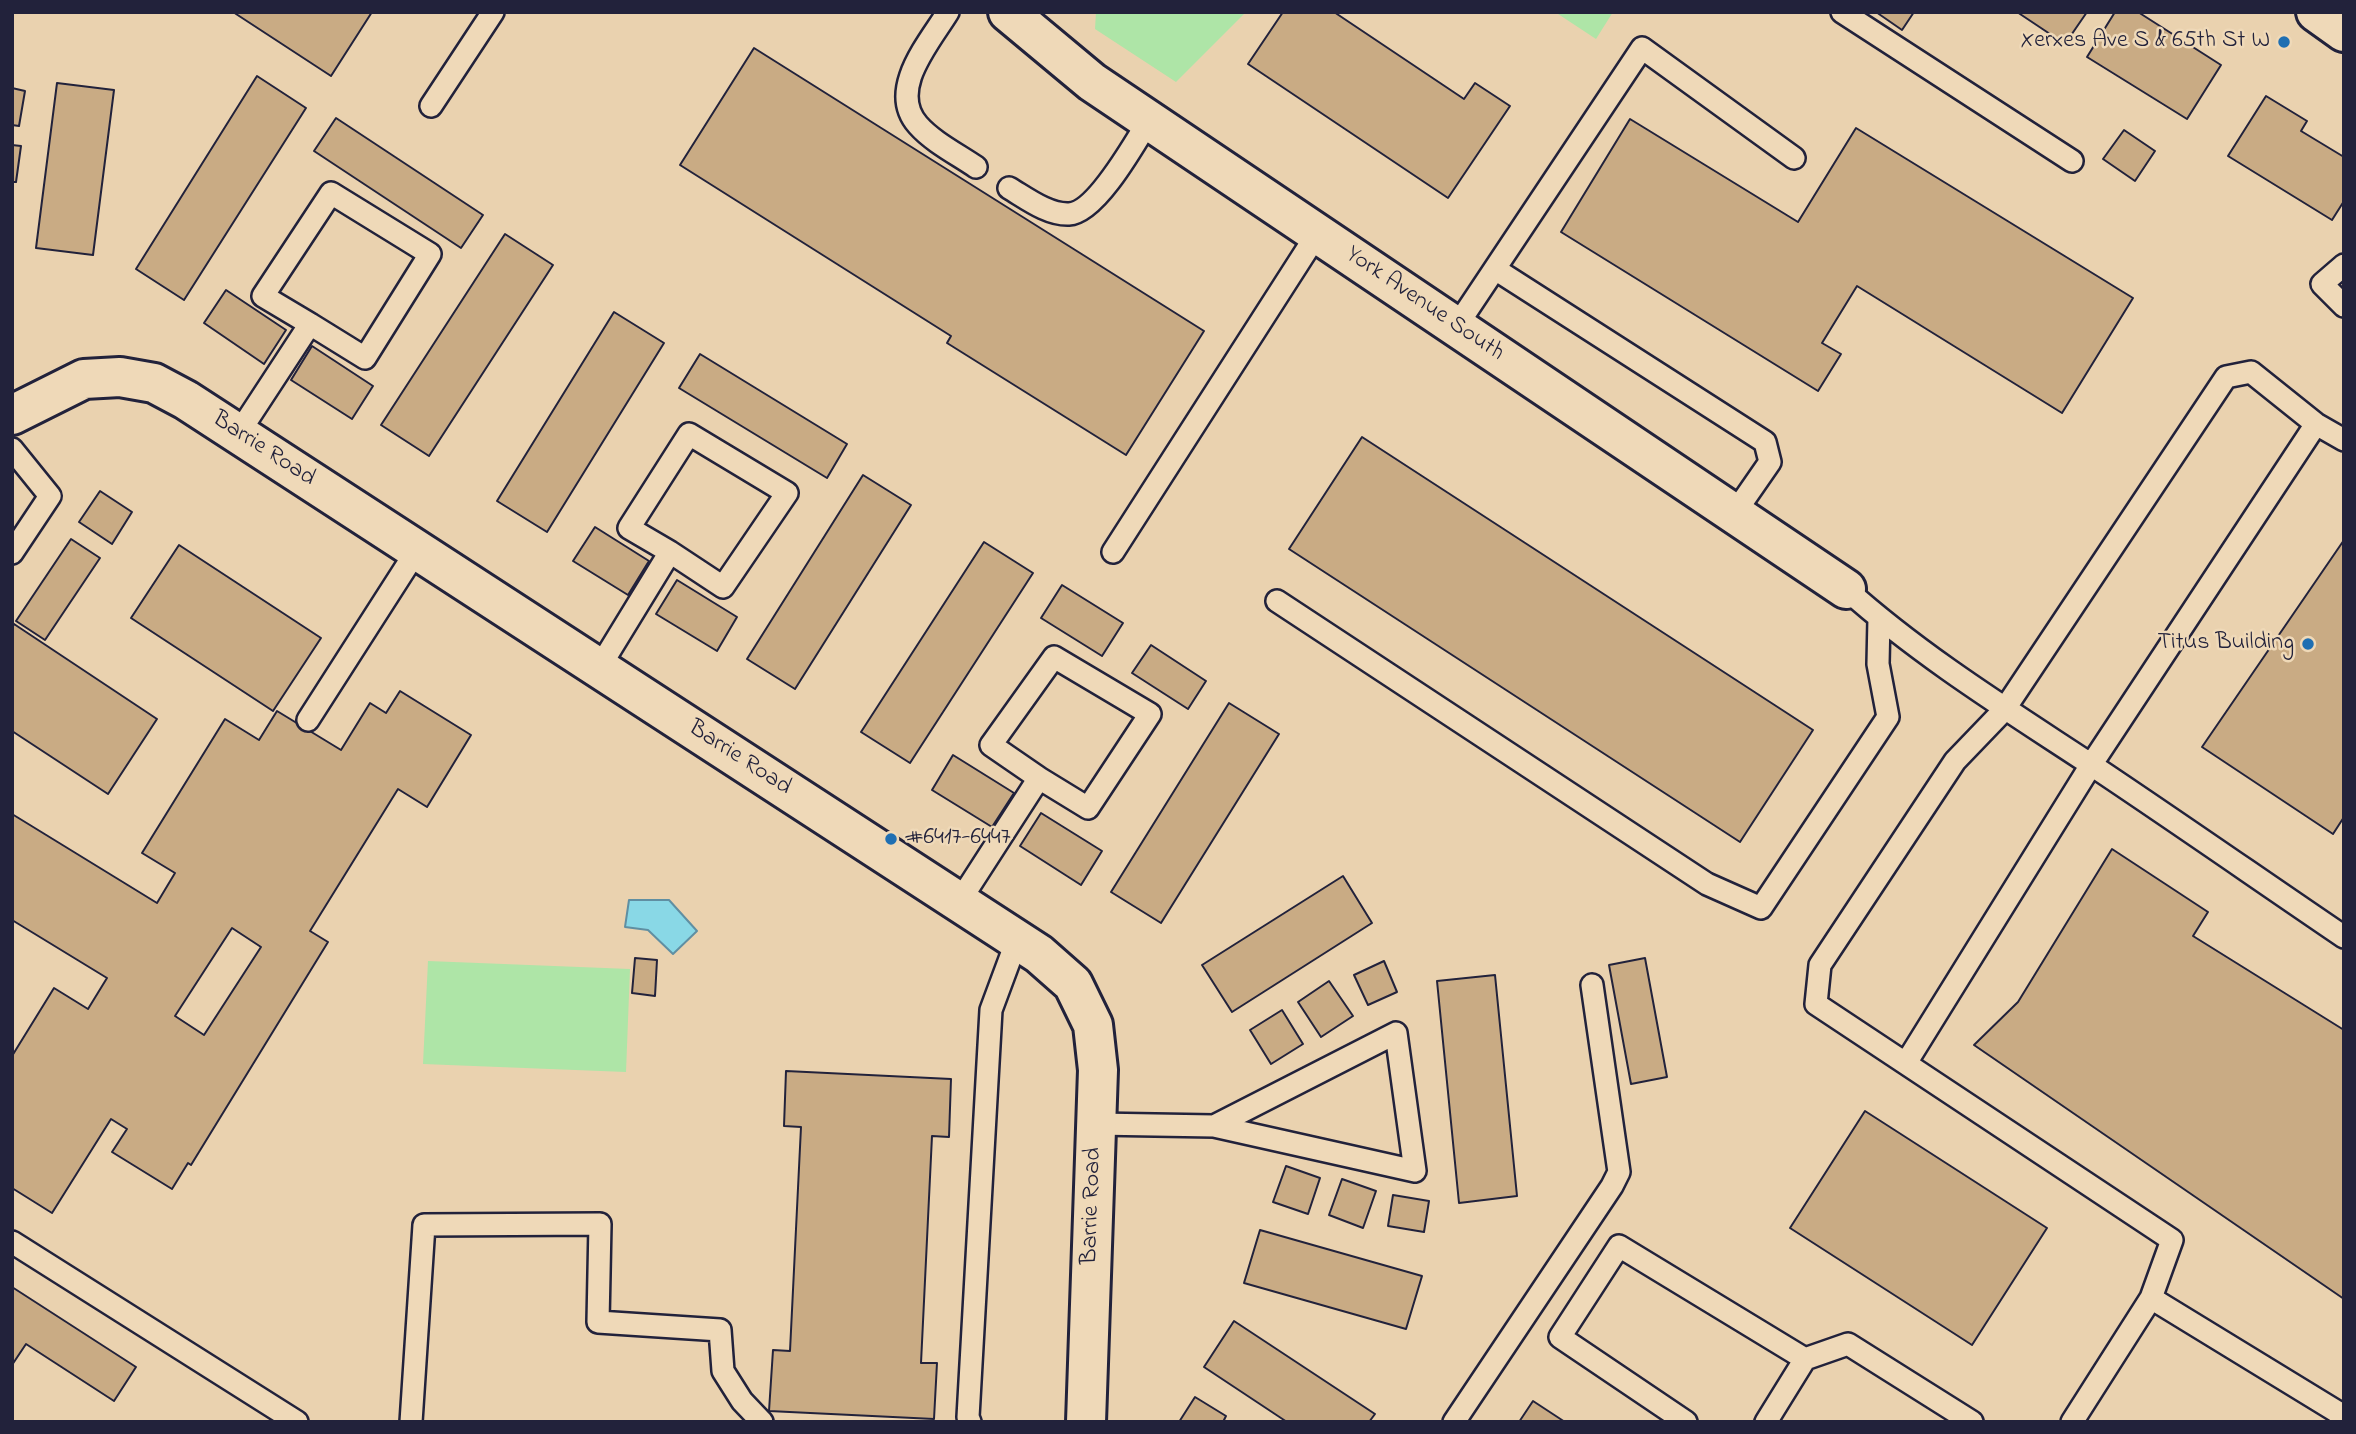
<!DOCTYPE html>
<style>
body{margin:0}
#map{position:relative;width:2356px;height:1434px;overflow:hidden;background:#ead2af;font-family:"Indie Flower",sans-serif}
canvas{display:block}
.frame{position:absolute;inset:0;border:14px solid #22223b;pointer-events:none}
</style>
<div id="map">
<canvas width="2356" height="1434"></canvas>
<div class="frame"></div>
</div>
<script>
const g = document.querySelector('canvas').getContext('2d');
g.lineJoin = 'round';
function paint(path, color) { g.fillStyle = color; g.fill(path, 'evenodd'); }
function strokePath(path, color, width, dash) { g.strokeStyle = color; g.lineWidth = width; g.lineCap = dash ? 'butt' : 'round'; g.setLineDash(dash || []); g.stroke(path); }
function write(font, color, halo, rows, align = 'center') {
  g.font = font + ' "Indie Flower",sans-serif'; g.lineWidth = 5; g.setLineDash([]); g.textBaseline = 'middle'; g.strokeStyle = halo; g.fillStyle = color; for (const [text, x, y, turn = 0] of rows) {
    g.save(); g.translate(x, y); g.rotate((+turn || 0) * Math.PI / 180); g.textAlign = isNaN(turn) ? turn : align; if (halo) g.strokeText(text, 0, 0); g.fillText(text, 0, 0); g.restore();
  }
}
paint(new Path2D(`
 M1096,12H1246L1176,82L1095,29Z
 M1555,12H1613L1596,39Z
 M428,961L630,969L626,1072L423,1064Z`), '#aee5a7');
const water = new Path2D(`
 M629,900H669L697,931L673,954L648,930L625,927Z`);
paint(water, '#89d8e6');
strokePath(water, '#608fa2', 2);
const building = new Path2D(`
 M233,12H372L331,76Z
 M1283,12H1334L1464,99L1475,83L1510,106L1448,198L1248,64Z
 M1876,12H1914L1902,30Z
 M2017,12H2087L2065,44Z
 M2115,12H2138L2221,65L2187,119L2087,57Z
 M754,48L1204,331L1126,455L947,343L951,336L680,165Z
 M257,76L306,108L184,300L136,269Z
 M57,83L114,90L93,255L36,248Z
 M12,88L25,91L19,126L12,125Z
 M2266,96L2307,121L2301,131L2344,157V201L2332,220L2228,156Z
 M336,118L483,215L461,248L314,151Z
 M1630,119L1798,222L1856,128L2133,298L2062,413L1857,286L1822,343L1841,354L1818,391L1561,232Z
 M2124,130L2155,151L2135,181L2103,159Z
 M12,145L21,146L16,182H12Z
 M505,234L553,265L429,456L381,425Z
 M226,290L286,330L264,364L204,323Z
 M614,312L664,343L547,532L497,501Z
 M312,346L373,386L352,419L291,380Z
 M700,354L847,444L827,478L679,388Z
 M1362,437L1813,730L1740,842L1289,549Z
 M863,475L911,505L795,689L747,659Z
 M100,491L132,512L112,544L79,522Z
 M595,527L649,561L628,595L573,561Z
 M71,539L100,558L45,640L16,621Z
 M2344,540V817L2333,834L2202,747Z
 M984,542L1033,573L910,763L861,732Z
 M179,545L321,638L273,711L131,618Z
 M677,580L737,617L717,651L656,614Z
 M1062,585L1123,623L1102,656L1041,618Z
 M14,624L157,719L108,794L12,731V628Z
 M1151,645L1206,681L1188,709L1132,673Z
 M400,691L471,735L427,807L398,789L310,931L328,942L191,1165L188,1163L172,1189L112,1152L127,1129L111,1119L52,1213L12,1188V1056L54,988L88,1009L107,978L12,920V814L157,903L175,873L142,853L225,719L259,740L277,711L341,750L370,703L386,713ZM232,928L261,947L204,1035L175,1016Z
 M1229,703L1279,734L1161,923L1111,892Z
 M953,755L1014,793L992,827L932,790Z
 M1041,813L1102,851L1081,885L1020,846Z
 M2112,849L2208,912L2193,936L2344,1030V1299L1974,1045L2018,1002Z
 M1343,876L1372,923L1232,1012L1202,965Z
 M635,958L657,960L655,996L632,993Z
 M1645,958L1667,1077L1631,1084L1609,965Z
 M1384,961L1397,992L1368,1005L1354,975Z
 M1495,975L1517,1196L1459,1203L1437,981Z
 M1329,981L1353,1016L1321,1037L1298,1002Z
 M1282,1010L1303,1044L1271,1064L1250,1030Z
 M786,1071L951,1079L949,1137L932,1136L921,1363H937L934,1419L769,1411L773,1350L790,1351L801,1127L784,1126Z
 M1865,1111L2047,1228L1972,1345L1790,1228Z
 M1286,1166L1320,1178L1308,1214L1273,1202Z
 M1342,1179L1376,1191L1363,1228L1329,1215Z
 M1393,1195L1429,1201L1424,1232L1388,1226Z
 M1260,1230L1422,1276L1406,1329L1244,1283Z
 M12,1287L136,1367L114,1401L26,1344L12,1365Z
 M1234,1321L1375,1414L1369,1422H1287L1204,1367Z
 M1195,1397L1226,1416L1223,1422H1179Z
 M1533,1401L1565,1422H1519Z`);
paint(building, '#c9ab84');
strokePath(building, '#22223b', 2);
const service = new Path2D(`
 M948,12C929,43 887,90 918,125C933,142 957,154 976,167
 M1842,12L2072,161
 M431,106L493,12
 M1009,188C1026,198 1048,215 1069,214C1096,213 1135,143 1149,120
 M2344,265L2322,284L2344,306
 M1495,269L1765,442L1770,462L1734,514
 M1456,327L1642,48L1794,158
 M238,434L310,324L263,296L331,193L430,254L365,358L310,324
 M12,449L50,496L12,553
 M1113,552L1317,234
 M1846,589C1922,657 2008,710 2093,766C2177,822 2260,880 2344,937
 M1277,601L1707,884L1761,908L1888,717L1878,664L1879,618
 M599,668L670,552L629,528L689,434L787,493L723,587L670,552
 M308,720L417,550
 M959,902L1039,778L991,745L1054,657L1150,714L1088,808L1039,778
 M1906,1063L2091,765L2316,424
 M1096,1124L1214,1126L1396,1033L1415,1171L1214,1126
 M12,1242L297,1422
 M2151,1298L2172,1240L1816,1004L1820,965L1955,761L2004,710L2226,377L2251,372L2316,424L2344,440
 M411,1422L424,1225L600,1224L598,1322L720,1330L723,1371L742,1401L762,1422
 M970,1422L968,1417L991,1010L1017,940
 M1454,1422L1612,1186L1619,1172L1592,985
 M1686,1422L1560,1337L1619,1246L1805,1359
 M1766,1422L1805,1359L1848,1344L1972,1422
 M2072,1422L2151,1298L2344,1416`);
const minor = new Path2D(`
 M1008,12L1092,82L1846,589
 M12,415L84,379L120,377L154,383L186,400L1039,954L1073,984L1093,1025L1098,1070L1086,1422`);
const tertiary = new Path2D(`
 M2316,12L2344,32`);
strokePath(service, '#22223b', 26);
strokePath(minor, '#22223b', 44);
strokePath(tertiary, '#22223b', 44);
strokePath(service, '#efd9b8', 21);
strokePath(minor, '#efd9b8', 38);
strokePath(tertiary, '#efd9b8', 38);
for (const [x, y, r, color] of [
 [2284,42,7,"#1f6fb2"],
 [2308,644,7,"#1f6fb2"],
 [891,839,7,"#1f6fb2"]
]) { const dot = new Path2D(); dot.arc(x, y, r, 0, 2 * Math.PI); g.fillStyle = color; g.fill(dot); strokePath(dot, '#efd9b8', 2.5); }
write('24px', '#22223b', '#efd9b8', [
 ["Xerxes Ave S & 65th St W",2270,42],
 ["Titus Building",2294,644],
 ["#6417-6447",905,839,"left"]
], 'right');
write('24px', '#22223b', '#efd9b8', [
 ["York Avenue South",1424,305,34],
 ["Barrie Road",263,450,33],
 ["Barrie Road",739,759,33],
 ["Barrie Road",1093,1206,-88]
]);
</script>
